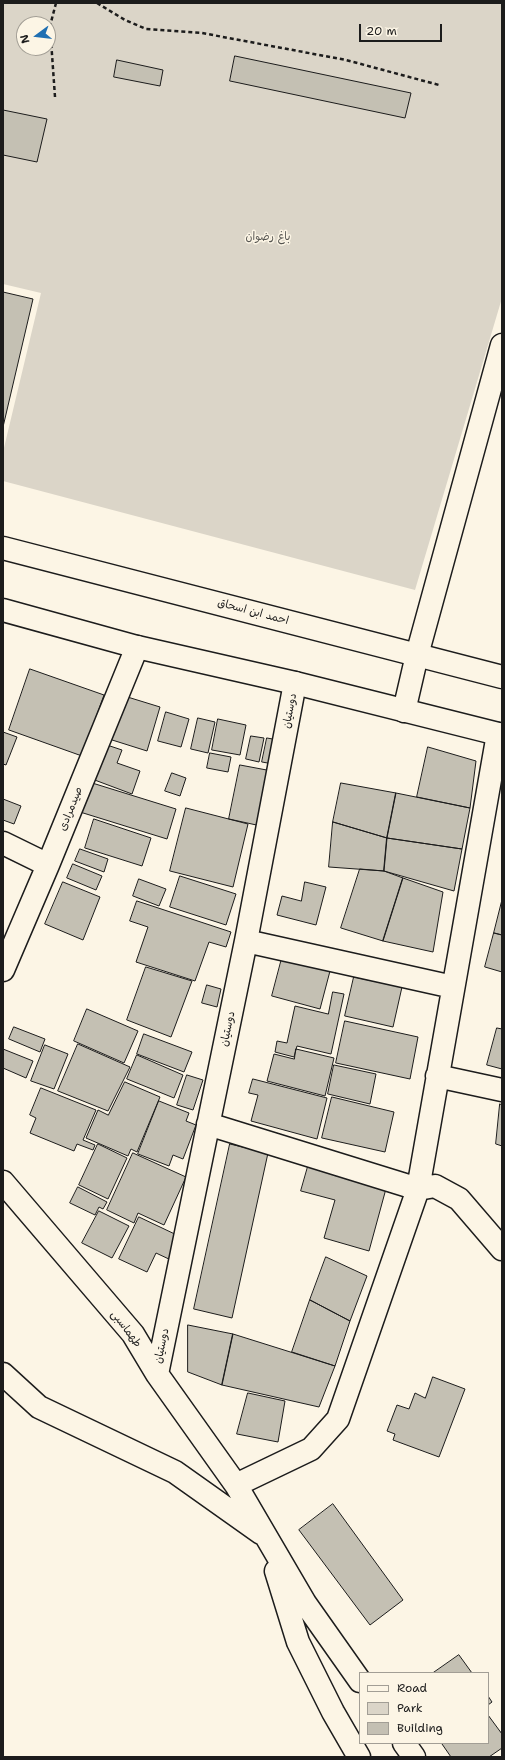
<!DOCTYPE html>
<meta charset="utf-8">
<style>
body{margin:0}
#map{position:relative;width:505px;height:1760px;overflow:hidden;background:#fcf5e5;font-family:"Shantell Sans",sans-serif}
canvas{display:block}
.frame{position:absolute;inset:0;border:4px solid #1c1c1c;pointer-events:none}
.legend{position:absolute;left:359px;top:1672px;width:130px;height:72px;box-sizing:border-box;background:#fcf5e5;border:1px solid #a29e95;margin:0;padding:5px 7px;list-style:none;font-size:12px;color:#1c1c1c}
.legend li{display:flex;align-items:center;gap:8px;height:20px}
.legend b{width:20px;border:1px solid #a29e95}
.north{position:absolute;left:16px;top:16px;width:40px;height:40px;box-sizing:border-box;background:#fcf5e5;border:1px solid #a29e95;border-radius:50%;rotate:255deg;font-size:11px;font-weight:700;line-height:16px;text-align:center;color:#1c1c1c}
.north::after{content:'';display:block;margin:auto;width:14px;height:18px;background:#1f6fb2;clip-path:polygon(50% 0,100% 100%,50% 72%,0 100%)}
.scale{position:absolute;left:359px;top:24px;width:83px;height:18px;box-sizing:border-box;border:2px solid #1c1c1c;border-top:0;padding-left:5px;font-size:12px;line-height:14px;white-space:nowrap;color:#1c1c1c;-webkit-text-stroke:3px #fcf5e5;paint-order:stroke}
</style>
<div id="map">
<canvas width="505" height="1760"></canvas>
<div class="frame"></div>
<ul class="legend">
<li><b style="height:5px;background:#fcf5e5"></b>Road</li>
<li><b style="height:11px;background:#dbd5c8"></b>Park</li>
<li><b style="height:11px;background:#c4c0b3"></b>Building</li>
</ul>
<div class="north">N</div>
<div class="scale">20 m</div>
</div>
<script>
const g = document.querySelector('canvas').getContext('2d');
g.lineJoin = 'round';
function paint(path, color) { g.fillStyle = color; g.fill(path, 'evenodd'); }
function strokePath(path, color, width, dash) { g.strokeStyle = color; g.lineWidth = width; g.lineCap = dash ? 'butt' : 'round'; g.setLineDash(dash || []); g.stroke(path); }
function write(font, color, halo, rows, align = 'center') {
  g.font = font + ' "Shantell Sans","Playpen Sans Arabic",sans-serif'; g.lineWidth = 3; g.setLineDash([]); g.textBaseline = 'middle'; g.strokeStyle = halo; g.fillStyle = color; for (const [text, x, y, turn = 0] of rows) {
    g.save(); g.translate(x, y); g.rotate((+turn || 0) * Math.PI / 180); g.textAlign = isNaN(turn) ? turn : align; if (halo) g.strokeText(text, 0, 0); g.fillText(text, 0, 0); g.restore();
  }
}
paint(new Path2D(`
 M3,3H502V298L415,590L3,481V452L41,293L3,284ZM24,24H48V48H24Z`), '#dbd5c8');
const building = new Path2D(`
 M235,56L411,93L405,118L230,81Z
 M117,60L163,70L160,86L114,77Z
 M3,110L47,119L37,162L3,155Z
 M3,292L33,299L3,427Z
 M30,669L104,695L82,756L9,730Z
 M121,695L160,707L147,751L109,739Z
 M166,712L189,719L181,747L158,741Z
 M198,718L215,722L208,753L191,749Z
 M218,719L246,725L240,755L212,750Z
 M3,732L17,737L6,765L3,764Z
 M251,736L264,738L259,762L246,759Z
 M267,738L278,740L273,764L262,762Z
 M104,744L122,750L117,763L140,771L132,794L92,779Z
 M428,747L476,761L470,808L417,797Z
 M210,753L231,757L228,772L207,768Z
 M240,765L272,771L261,826L229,819Z
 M172,773L186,778L180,796L165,791Z
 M89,782L176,809L167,839L80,812Z
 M341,783L396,793L387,838L333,822Z
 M396,793L470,808L462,849L387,838Z
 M3,799L21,806L14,824L3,820Z
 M186,808L248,824L233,887L170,871Z
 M94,819L151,838L142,866L85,848Z
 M333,822L387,838L384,871L329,867Z
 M387,838L462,849L454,891L384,871Z
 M80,849L108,859L104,872L75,861Z
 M73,864L102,876L96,890L67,878Z
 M360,869L384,871L403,878L383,941L341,928Z
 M180,876L236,894L226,925L170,907Z
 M403,878L443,892L433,952L383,941Z
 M139,879L166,889L159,906L133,896Z
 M63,882L100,897L83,940L45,924Z
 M305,882L326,887L316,925L277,915L282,896L301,901Z
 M502,900V935L494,933Z
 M137,901L231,932L226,947L209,942L195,981L136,962L148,927L130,921Z
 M494,933L502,935V972L485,967Z
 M282,958L330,971L320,1009L272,996Z
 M146,967L192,981L171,1037L127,1020Z
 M354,977L402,987L393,1027L345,1016Z
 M207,985L221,989L217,1007L202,1003Z
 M333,992L344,994L331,1054L297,1046L294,1057L275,1052L277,1041L287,1043L295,1006L328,1014Z
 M87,1009L138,1031L124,1063L74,1041Z
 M345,1021L418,1037L410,1079L336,1063Z
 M14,1027L45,1039L40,1052L9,1039Z
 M497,1028L502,1029V1069L487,1065Z
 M144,1034L192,1052L184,1072L137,1054Z
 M78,1044L130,1067L108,1111L58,1091Z
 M45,1045L68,1054L54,1089L31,1081Z
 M3,1049L33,1061L26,1078L3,1068Z
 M296,1049L334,1058L325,1096L267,1081L274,1054L294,1059Z
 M137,1055L183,1075L174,1098L127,1079Z
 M334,1065L376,1074L370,1104L328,1094Z
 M187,1075L203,1080L193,1110L177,1105Z
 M253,1079L327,1098L317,1139L251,1121L258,1095L249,1093Z
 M125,1082L160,1097L137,1152L131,1149L128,1156L86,1138L98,1110L108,1115Z
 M41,1088L96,1110L83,1140L95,1145L93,1150L77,1144L74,1151L30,1133L36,1118L30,1115Z
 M332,1097L394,1112L385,1152L322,1138Z
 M159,1101L189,1113L186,1121L196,1125L183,1159L173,1155L169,1166L138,1154Z
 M500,1104L502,1105V1146L496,1144Z
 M98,1144L127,1158L108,1199L79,1185Z
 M230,1144L268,1153L232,1318L194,1309Z
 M133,1153L186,1177L164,1225L138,1213L134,1223L107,1210Z
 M309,1163L387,1185L369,1251L324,1238L335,1200L301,1191Z
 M78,1187L107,1202L103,1209L99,1207L95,1215L70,1203Z
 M99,1211L129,1226L112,1258L82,1243Z
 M139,1217L181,1237L171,1260L156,1253L147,1272L119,1259Z
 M326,1257L367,1276L350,1321L310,1300Z
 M310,1300L350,1321L335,1366L292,1352Z
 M188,1325L233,1334L222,1385L188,1372Z
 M233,1334L335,1366L319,1407L222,1385Z
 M433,1377L465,1389L439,1457L393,1440L395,1434L387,1431L397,1405L409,1409L415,1393L425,1398Z
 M248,1393L285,1401L278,1442L237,1434Z
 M333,1504L403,1600L370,1625L299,1530Z
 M459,1655L472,1673H433Z
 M488,1696L492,1702L488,1705Z
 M488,1715L502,1734V1748L489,1757H451L442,1744L443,1743H488Z`);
paint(building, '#c4c0b3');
strokePath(building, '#1c1c1c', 1);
const minor = new Path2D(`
 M404,711L417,655L502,345
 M3,843L48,865
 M246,941L453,987
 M3,970L48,865L137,647
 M437,1076L502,1090
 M208,1124L418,1189L498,734
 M3,1182L133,1334L157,1374L236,1485L305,1603L360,1681
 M3,1374L39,1407L175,1472L261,1533
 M157,1374L246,941L295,683
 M236,1485L311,1449L338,1419L418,1189L435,1186L459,1199L502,1249
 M276,1571L298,1642L333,1712L359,1757
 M404,1743L414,1757`);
const major = new Path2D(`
 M3,548L502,677
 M3,610L137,647L295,683L502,735`);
strokePath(minor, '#1c1c1c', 25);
strokePath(major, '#1c1c1c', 25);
strokePath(new Path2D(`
 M97,3L125,20L146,29L202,33L346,60L439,85
 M55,97L50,26L56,3`), '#1c1c1c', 2.5, [4, 3]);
strokePath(minor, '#fcf5e5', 22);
strokePath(major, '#fcf5e5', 22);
write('11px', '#555450', '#fcf5e5', [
 ["باغ رضوان",268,237]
]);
write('11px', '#1c1c1c', '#fcf5e5', [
 ["احمد ابن اسحاق",253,612,15],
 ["دوستیان",290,711,-79],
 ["صیدمرادی",71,809,-68],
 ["دوستیان",228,1029,-78],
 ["طهماسبی",126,1329,53],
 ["دوستیان",162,1346,-78]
]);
</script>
